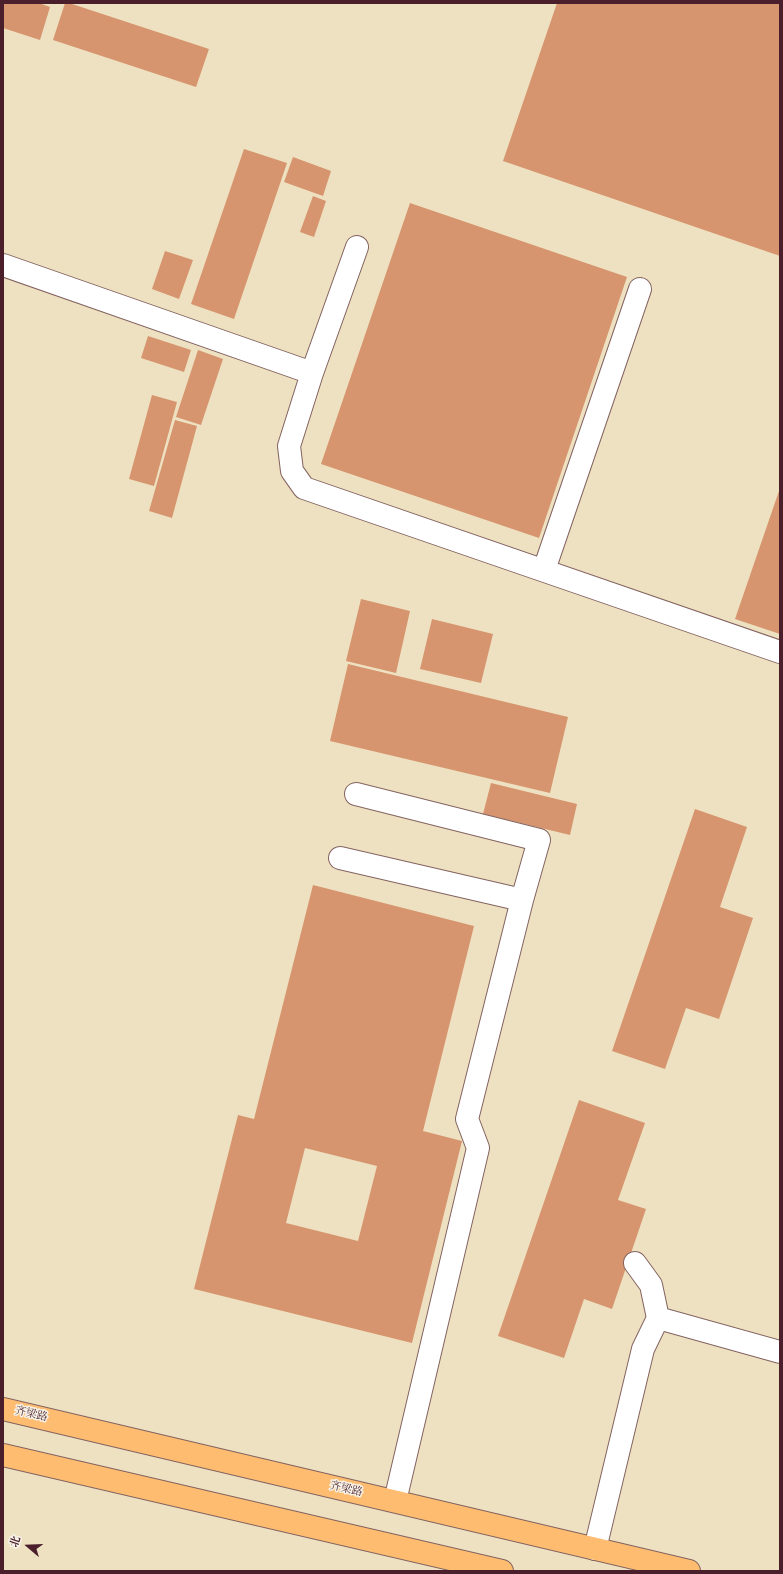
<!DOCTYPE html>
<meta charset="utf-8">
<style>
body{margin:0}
#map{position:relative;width:783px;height:1574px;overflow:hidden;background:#eee1c1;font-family:Vollkorn,"Noto Serif SC",serif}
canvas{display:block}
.frame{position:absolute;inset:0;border:4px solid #4a1f2b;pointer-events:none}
.north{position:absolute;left:8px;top:1526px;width:40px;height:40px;-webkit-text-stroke:3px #f7f3e8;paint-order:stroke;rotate:289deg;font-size:11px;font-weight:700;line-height:16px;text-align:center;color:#4a1f2b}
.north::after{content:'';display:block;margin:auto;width:14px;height:18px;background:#4a1f2b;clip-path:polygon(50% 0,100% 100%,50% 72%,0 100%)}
</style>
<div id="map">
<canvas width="783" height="1574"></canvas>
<div class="frame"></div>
<div class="north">北</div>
</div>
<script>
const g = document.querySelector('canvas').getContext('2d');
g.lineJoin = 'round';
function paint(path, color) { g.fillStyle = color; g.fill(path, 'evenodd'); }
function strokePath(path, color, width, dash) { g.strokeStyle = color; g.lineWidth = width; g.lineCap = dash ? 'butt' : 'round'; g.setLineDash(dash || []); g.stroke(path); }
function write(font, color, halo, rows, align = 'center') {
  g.font = font + ' Vollkorn,"Noto Serif SC",serif'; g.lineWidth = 3; g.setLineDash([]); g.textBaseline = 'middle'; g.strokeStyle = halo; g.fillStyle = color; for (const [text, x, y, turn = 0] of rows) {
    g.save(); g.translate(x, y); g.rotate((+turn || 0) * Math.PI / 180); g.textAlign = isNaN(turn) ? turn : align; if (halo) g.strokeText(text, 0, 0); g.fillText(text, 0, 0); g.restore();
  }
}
paint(new Path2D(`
 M3,3H39L50,7L40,40L3,28Z
 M65,3H69L209,49L196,87L53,40Z
 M557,3H780V256L503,161Z
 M244,149L287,163L234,319L191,304Z
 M293,157L331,171L323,196L284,182Z
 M313,196L326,201L314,237L300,232Z
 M410,203L627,277L539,538L321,464Z
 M165,251L193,260L179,299L152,289Z
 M148,336L191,350L184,372L141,358Z
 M198,350L223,359L201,425L176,417Z
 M152,395L177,402L154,486L129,479Z
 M175,420L197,426L172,518L149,511Z
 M780,488V634L735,619Z
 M361,599L410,611L396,673L346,661Z
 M432,619L493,634L481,683L420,669Z
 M348,664L568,717L550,793L330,741Z
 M491,783L577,804L570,835L483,814Z
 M695,809L747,827L720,907L753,918L719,1019L686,1008L665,1069L612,1051Z
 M313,885L474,926L423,1131L462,1141L412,1343L194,1289L238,1115L254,1119ZM305,1148L377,1166L358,1241L286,1223Z
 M579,1100L645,1123L618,1200L646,1209L612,1309L584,1299L564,1358L498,1336Z`), '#d6956e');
const minor = new Path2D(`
 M357,247L312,373L289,446L292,471L304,488L780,652
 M3,265L312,373
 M544,570L640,289
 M356,794L539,840L522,900L467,1119L478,1148L395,1501
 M340,858L522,900
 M658,1318L780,1352
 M595,1549L643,1349L658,1318L651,1285L635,1263`);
const major = new Path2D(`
 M3,1409L689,1571
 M3,1455L502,1571`);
strokePath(minor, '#836360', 24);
strokePath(major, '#836360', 24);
strokePath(minor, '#fff', 22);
strokePath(major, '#febc70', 22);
write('11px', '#4a1f2b', '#f7f3e8', [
 ["齐梁路",31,1415,13],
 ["齐梁路",346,1490,13]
]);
</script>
